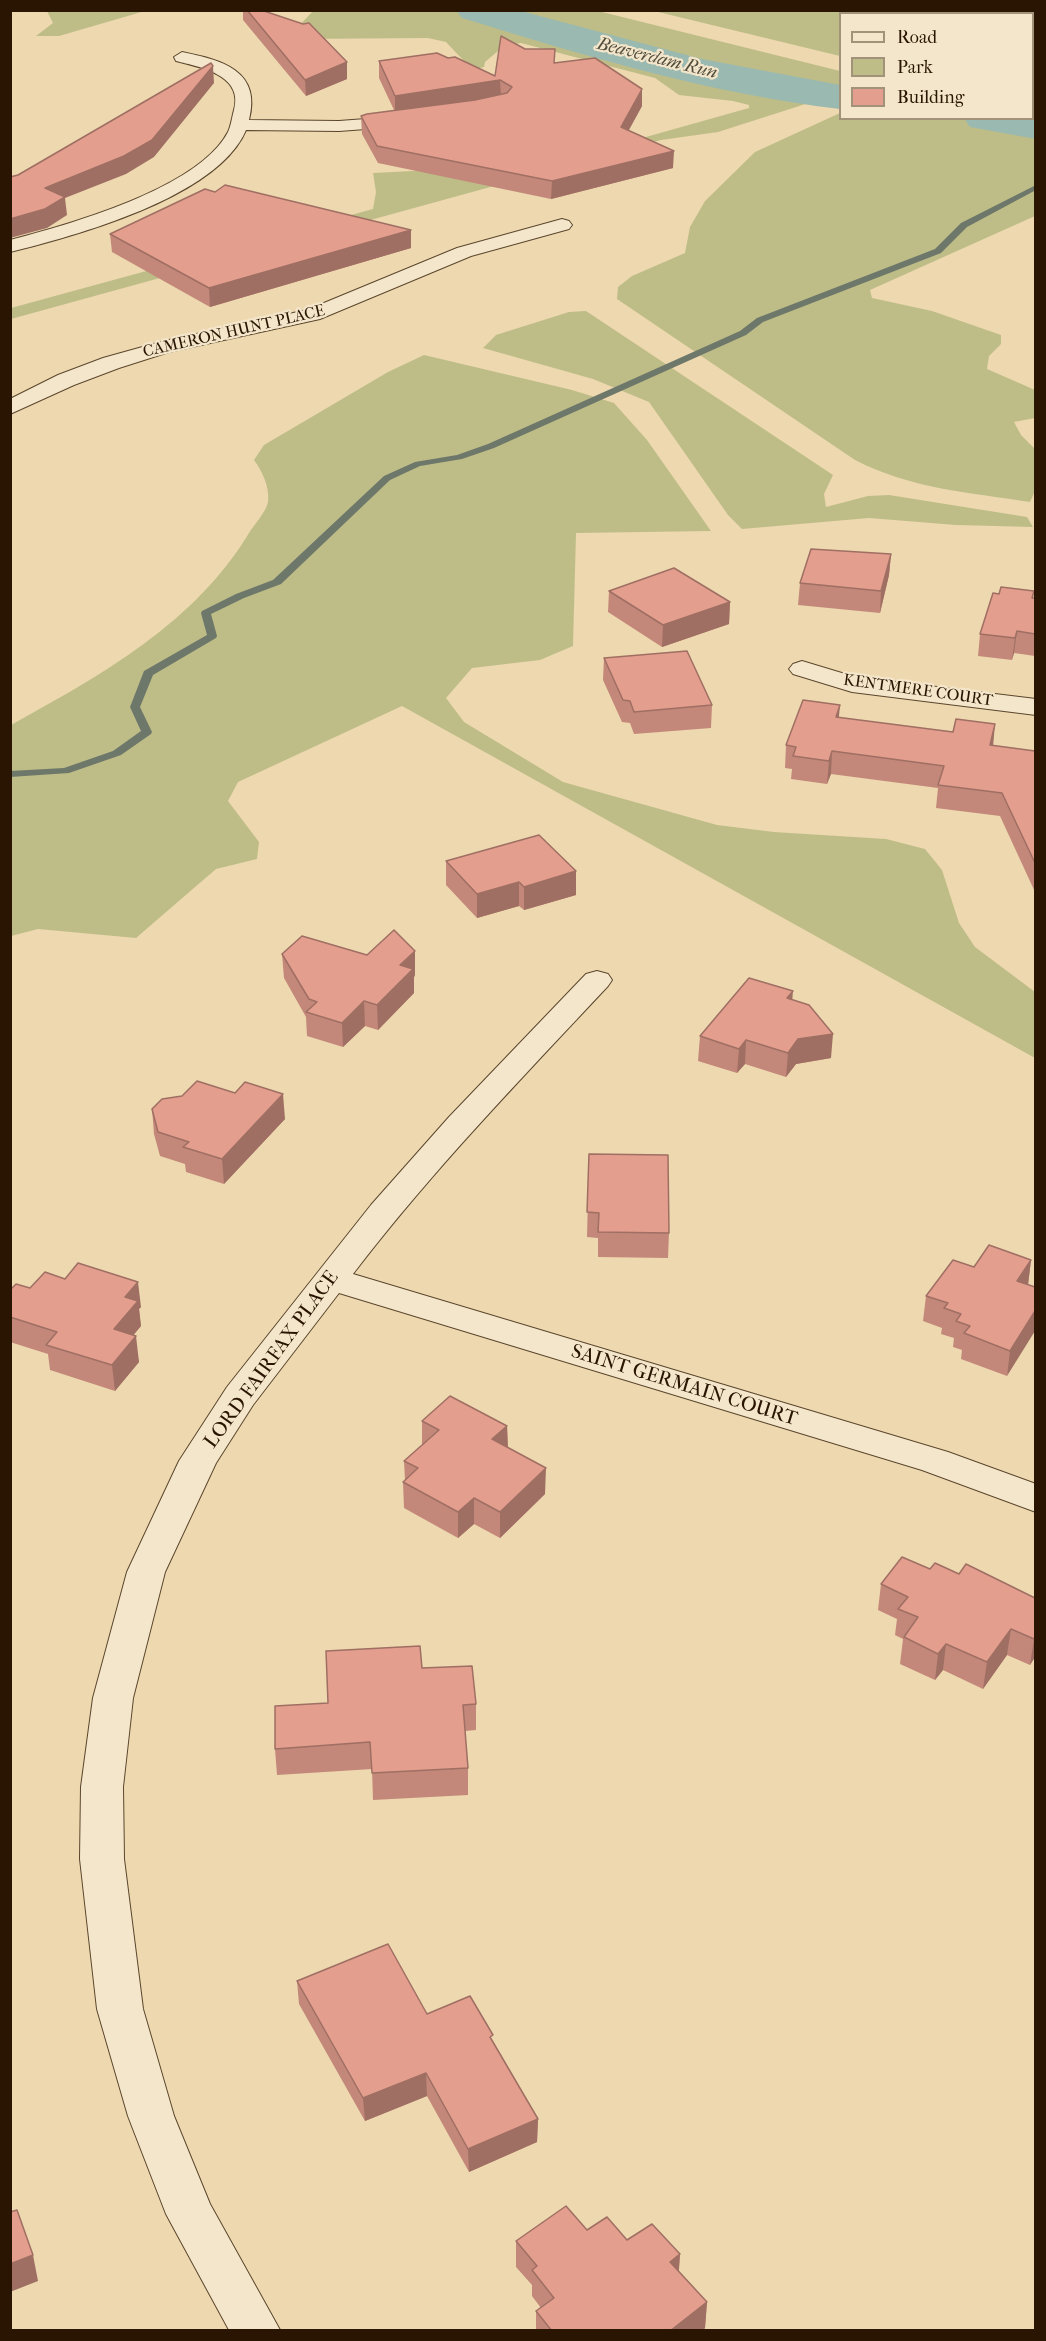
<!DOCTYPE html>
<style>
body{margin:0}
#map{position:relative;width:1046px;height:2341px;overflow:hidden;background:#eed8af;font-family:"IM FELL French Canon",serif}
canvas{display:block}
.frame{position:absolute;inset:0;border:12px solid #291501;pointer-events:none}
.legend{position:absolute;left:839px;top:12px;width:195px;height:108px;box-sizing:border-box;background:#f4e6cb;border:2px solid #a3927a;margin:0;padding:8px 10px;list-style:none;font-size:18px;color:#291501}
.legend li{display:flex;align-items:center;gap:12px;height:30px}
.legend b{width:30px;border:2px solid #a3927a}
</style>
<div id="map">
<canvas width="1046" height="2341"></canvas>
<div class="frame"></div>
<ul class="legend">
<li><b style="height:8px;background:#f4e6cb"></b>Road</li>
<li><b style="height:16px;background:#bebd87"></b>Park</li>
<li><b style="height:16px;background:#e39e8e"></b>Building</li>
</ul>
</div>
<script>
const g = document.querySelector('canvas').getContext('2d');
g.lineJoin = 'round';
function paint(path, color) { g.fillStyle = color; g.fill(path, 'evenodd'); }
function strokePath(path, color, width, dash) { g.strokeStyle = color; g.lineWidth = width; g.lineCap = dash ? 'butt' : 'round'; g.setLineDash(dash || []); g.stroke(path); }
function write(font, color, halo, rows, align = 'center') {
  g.font = font + ' "IM FELL French Canon",serif'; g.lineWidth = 4.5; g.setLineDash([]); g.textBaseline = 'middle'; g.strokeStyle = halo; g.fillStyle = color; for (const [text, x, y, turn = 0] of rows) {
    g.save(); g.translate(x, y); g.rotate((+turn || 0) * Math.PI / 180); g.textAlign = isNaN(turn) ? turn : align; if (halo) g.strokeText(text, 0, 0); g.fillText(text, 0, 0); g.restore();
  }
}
paint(new Path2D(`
 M47,11H145L59,36H36L53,23Z
 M313,11H598L840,71V93L718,132L661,140L11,319V308L373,209L376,192L373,173L550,164L749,108V105L733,101L679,95L655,78L521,43L504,46L485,62L484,67L476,69L464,61L446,42L428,38L298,39L296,29Z
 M654,11H1035V86L1032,85V14H840V56Z
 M1033,100H1036L1035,216L870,290L872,298L932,311L1001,335V344L989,356L987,369L1035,390V418L1014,422L1021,435L1035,449V491L1030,502C967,492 912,489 855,460L617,299L618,287L632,276L685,253L690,227L705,201L755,152L840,113V118H1032Z
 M586,311L833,475L824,494L826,507L868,496L889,495L1027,517L1033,527L956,525L869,518L742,529L728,515L649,402L593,379L483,348L496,335L569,312Z
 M424,355L572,390L614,403L647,440L711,531L576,533L573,646L540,660L472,668L446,698L464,722L563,782L717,825L774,832L886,839L925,849L942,870L959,923L975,947L1035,992V1058L402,706L238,782L228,801L259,842L257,859L216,869L136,938L38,929L11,936V725C100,676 195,623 249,533C254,525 266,512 268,502C270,487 262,471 254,460L264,445L388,372Z`), '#bebd87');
paint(new Path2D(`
 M1036,185V190L967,227L941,253L763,322L746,335L494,448L462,459L420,466L390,480L281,584L244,598L211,614L217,636L216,638L153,675L140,707L152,732L151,734L121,755L69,773L10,777V771L64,768L113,751L141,731L130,707L144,671L207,635L201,613L202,611L236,594L273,580L384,476L415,462L457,455L488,444L740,331L757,318L935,249L961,223Z`), '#6d776a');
paint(new Path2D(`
 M456,10H517L702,59L840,85V109C712,94 585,56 462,18Z
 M1032,113H1036V139L970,127L964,118H1032Z`), '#9ab9b0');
const minor = new Path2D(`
 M182,52C221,60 262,70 249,120L339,121L406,116L415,121L406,126L339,131L246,130C218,197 75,236 10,252V240C68,225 199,188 228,132C231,126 232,117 234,110C244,75 200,67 176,61L174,57Z
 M562,219L569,221L572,225L569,229L471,256L320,319L169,352L119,368L74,385L10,414V399L58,375L103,358L164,341L307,310L457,248Z
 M802,661L855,677L1036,699V715L852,692L793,674L789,669L793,664Z
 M597,971L608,974L612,980L608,986C520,1080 431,1172 353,1274L948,1452L1036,1484V1512L922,1470L339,1293L253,1405L216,1463L165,1572L133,1698L123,1787L124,1859L143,2009L174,2116L210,2204L280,2330H229L166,2214L128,2116L97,2009L80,1859L81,1787L93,1698L127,1572L179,1461L227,1387L371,1205L449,1117L586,974Z`);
strokePath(minor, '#5a462c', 2);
paint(minor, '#f4e6cb');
paint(new Path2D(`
 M243,10H261L347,62V79L306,96L243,20Z
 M525,49L555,63L642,106L629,130L673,168L551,199L378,163L362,134L361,116L394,110L379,78V61L448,58L495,76Z
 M110,234L411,248L210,307L112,252Z
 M891,554L889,575L880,613L798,605L800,583Z
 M609,591L730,602L729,624L662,647L608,612Z
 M1034,591L1033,598H1035V656L1014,653L1012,660L978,656L980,634L999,594Z
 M604,658L712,705L711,728L634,734L630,723L622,722L603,680Z
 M839,718L993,746L1035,751V892L1000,816L936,808L938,788L831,774L827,784L791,779L792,769L785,768L786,745Z
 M446,861L576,895L524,910L519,906L477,918L446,885Z
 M282,954L415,975L414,977V993L378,1030L365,1026L343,1047L307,1036L306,1017L284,978Z
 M793,1000L831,1058L796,1064L786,1077L745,1064L737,1073L698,1061L700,1036Z
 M152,1109L285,1119L224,1184L186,1172L185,1164L160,1156L154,1134Z
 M589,1154L669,1233L668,1258L598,1257V1238L587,1237Z
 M1031,1260L1028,1285L1007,1376L961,1359L962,1350L953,1347L954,1338L941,1334L942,1328L923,1321L926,1296L974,1267Z
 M30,1288L141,1307L139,1309L141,1326L133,1335L139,1362L115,1391L50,1370L48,1354L10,1342V1290Z
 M422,1421L507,1426L508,1448L545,1494L500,1538L474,1524L458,1538L404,1508L403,1482L405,1480L404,1461L422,1445Z
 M930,1569L959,1574L1035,1598V1657L1030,1665L1007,1655L983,1689L943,1670L935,1680L900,1664L903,1639L895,1635L897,1619L878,1610L881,1584Z
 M422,1668L476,1704V1730L465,1731L468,1768V1795L373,1800L372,1769L277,1775L275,1749L328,1703Z
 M297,1981L427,2014L493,2041L538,2119L537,2142L469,2172L427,2096L365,2121L299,2004Z
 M587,2230L680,2254L679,2271L707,2302L705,2328L702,2331H536V2311L541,2308L532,2296V2285L516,2267V2241Z`), '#c3887a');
paint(new Path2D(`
 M347,62V79L306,96L305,80Z
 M213,66L214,83L154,157L126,174L65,198L67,215L47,228L10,238V219L45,188Z
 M500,80L501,97L395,113V96Z
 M642,89V106L621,144V127Z
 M674,151L673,168L551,199L552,181Z
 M411,230V248L210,307L209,288Z
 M891,554L889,575L880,613L881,591Z
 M730,602L729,624L662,647L663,625Z
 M1017,631L1014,653L1012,660L1015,638Z
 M840,705L838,727L836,717Z
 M995,724L993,747L990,745Z
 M832,751L831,774L827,784L829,761Z
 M576,871V895L524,910V887Z
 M519,882V906L477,918V894Z
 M415,951V975L414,977V993L378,1030L377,1005L400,965Z
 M793,991L791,1015L787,998Z
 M364,1001L365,1026L343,1047L342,1023Z
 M833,1034L831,1058L796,1064L786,1077L788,1053L798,1039Z
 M746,1040L745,1064L737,1073L739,1049Z
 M283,1094L285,1119L224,1184L222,1159Z
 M1031,1260L1028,1285L1017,1281Z
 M138,1282L141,1307L139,1309L141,1326L117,1355L114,1329L125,1297Z
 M1035,1311V1331L1007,1376L1010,1351Z
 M136,1336L139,1362L115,1391L112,1365Z
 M507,1426L508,1451L492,1439Z
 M546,1468L545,1494L500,1538V1512Z
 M474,1498V1524L458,1538V1512Z
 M1011,1629L1007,1655L983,1689L987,1662Z
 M1035,1637V1657L1030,1665L1034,1639Z
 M946,1644L943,1670L935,1680L938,1654Z
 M426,2073L427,2096L365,2121L363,2098Z
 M538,2119L537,2142L469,2172L468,2149Z
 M680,2254L678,2280L670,2262Z
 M33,2255L38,2281L10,2292V2264Z
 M707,2302L705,2328L702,2331H670Z`), '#9f6f63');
const building = new Path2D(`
 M247,10H261L303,24L309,23L347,62L305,80Z
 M501,36L525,49H555L554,63L595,58L642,89L621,127L674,151L552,181L377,146L361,116L367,114L475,100L507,93L512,87L500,80L395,96L379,61L437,53L448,58L455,57L495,76Z
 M211,63L213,66L152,140L124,156L45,188L65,197L45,209L10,219V177L18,175Z
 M225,185L411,230L209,288L110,234L205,189L215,192Z
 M811,549L891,554L881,591L800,583Z
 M674,568L730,602L663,625L609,591Z
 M1001,587L1034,591L1032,598H1035V634L1017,631L1015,638L980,634L993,593L999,594Z
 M687,651L712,705L634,712L630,701L623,700L604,658Z
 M803,700L840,705L836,717L953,732L956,719L995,724L990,745L1035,751V863L1002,793L938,785L944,766L832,751L829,761L793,756L796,747L786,745Z
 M539,835L576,871L524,887L519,882L477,894L446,861Z
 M394,930L415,951L400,965L413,969L377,1005L364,1001L342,1023L306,1012L317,1002L309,999L282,954L302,936L367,955Z
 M749,978L793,991L787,998L809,1005L833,1034L798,1039L788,1053L746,1040L739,1049L700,1036Z
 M197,1081L235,1093L245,1082L283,1094L222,1159L183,1147L189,1142L158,1132L152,1109L162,1099L182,1096Z
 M589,1154L668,1155L669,1233L598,1232L599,1213L587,1212Z
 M989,1245L1031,1260L1017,1281L1035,1287V1311L1010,1351L964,1333L970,1326L956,1321L961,1314L944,1308L948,1303L926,1296L953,1260L974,1267Z
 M78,1263L138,1282L125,1297L138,1301L114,1329L136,1336L112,1365L46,1345L57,1332L10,1317V1290L16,1284L30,1288L45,1272L65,1279Z
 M450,1396L507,1426L492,1439L546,1468L500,1512L474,1498L458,1512L403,1482L418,1468L404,1461L439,1430L422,1421Z
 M902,1557L930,1569L935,1563L959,1574L966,1564L1035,1598V1637L1034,1639L1011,1629L987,1662L946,1644L938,1654L904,1637L918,1617L898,1609L908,1597L881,1584Z
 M420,1646L422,1668L472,1666L476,1704L463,1705L468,1768L372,1773L370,1742L275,1749V1706L328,1703L326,1651Z
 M388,1944L427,2014L470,1996L493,2035L490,2037L538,2119L468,2149L426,2073L363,2098L297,1981Z
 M566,2206L587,2230L607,2217L627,2240L652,2224L680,2254L670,2262L707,2302L670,2331H552L536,2311L554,2298L532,2270L537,2266L516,2241Z
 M17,2210L33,2255L10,2264V2212Z`);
paint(building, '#e39e8e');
strokePath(building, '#9f6f63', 1.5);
write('16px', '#291501', '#f4e6cb', [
 ["CAMERON HUNT PLACE",234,332,-13],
 ["KENTMERE COURT",918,691,8]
]);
write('italic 18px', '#514e3e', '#f4e6cb', [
 ["Beaverdam Run",657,59,14]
]);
write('20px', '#291501', '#f4e6cb', [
 ["LORD FAIRFAX PLACE",272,1360,-54],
 ["SAINT GERMAIN COURT",684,1386,17]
]);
</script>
